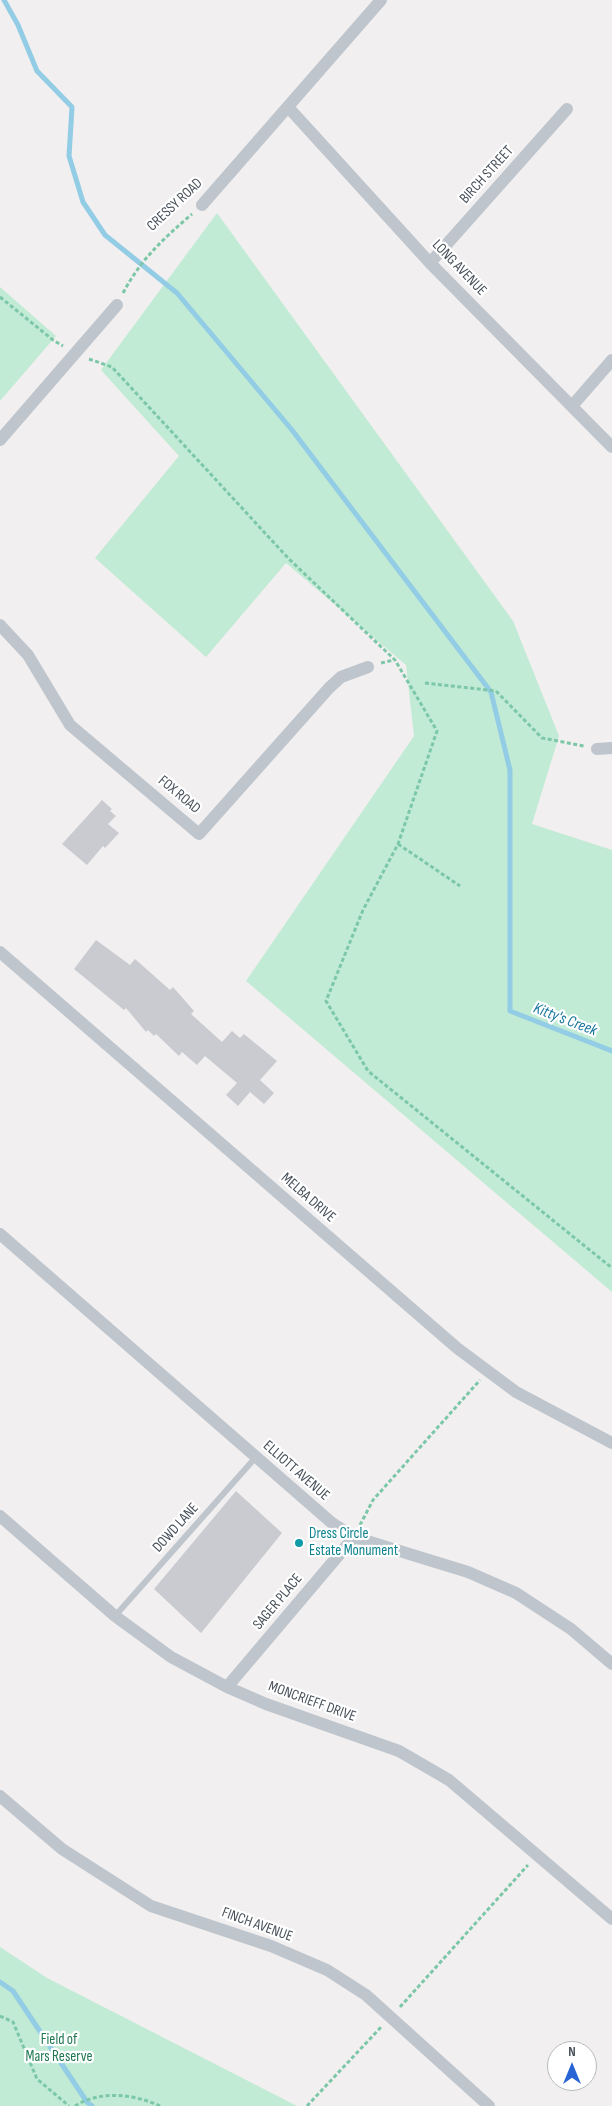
<!DOCTYPE html>
<style>
body{margin:0}
#map{position:relative;width:612px;height:2106px;overflow:hidden;background:#f1efef;font-family:"Sofia Sans Condensed",sans-serif}
canvas{display:block}
.north{position:absolute;left:547px;top:2041px;width:50px;height:50px;box-sizing:border-box;background:#fff;border:1px solid #b6b9bd;border-radius:50%;rotate:0deg;font-size:14px;font-weight:700;line-height:20px;text-align:center;color:#49515b}
.north::after{content:'';display:block;margin:auto;width:18px;height:22px;background:#2864d3;clip-path:polygon(50% 0,100% 100%,50% 72%,0 100%)}
</style>
<div id="map">
<canvas width="612" height="2106"></canvas>
<div class="north">N</div>
</div>
<script>
const g = document.querySelector('canvas').getContext('2d');
g.lineJoin = 'round';
function paint(path, color) { g.fillStyle = color; g.fill(path, 'evenodd'); }
function strokePath(path, color, width, dash) { g.strokeStyle = color; g.lineWidth = width; g.lineCap = dash ? 'butt' : 'round'; g.setLineDash(dash || []); g.stroke(path); }
function write(font, color, halo, rows, align = 'center') {
  g.font = font + ' "Sofia Sans Condensed",sans-serif'; g.lineWidth = 4.5; g.setLineDash([]); g.textBaseline = 'middle'; g.strokeStyle = halo; g.fillStyle = color; for (const [text, x, y, turn = 0] of rows) {
    g.save(); g.translate(x, y); g.rotate((+turn || 0) * Math.PI / 180); g.textAlign = isNaN(turn) ? turn : align; if (halo) g.strokeText(text, 0, 0); g.fillText(text, 0, 0); g.restore();
  }
}
paint(new Path2D(`
 M217,213L513,621L559,736L532,824L612,850V1292L246,981L414,736L406,665L286,563L206,657L95,558L179,456L101,370Z
 M0,287L56,336L0,401Z
 M0,1947L47,1978L297,2106H0Z`), '#c1ebd5');
strokePath(new Path2D(`
 M4,0L18,25L37,71L72,107L69,156L83,202L105,235L177,293L292,430L491,692L510,770V1011L612,1051
 M0,1982L13,1991L87,2102L92,2106`), '#92cce5', 5);
paint(new Path2D(`
 M102,800L112,809L110,811L116,816L108,824L119,833L105,848L103,846L87,865L62,844Z
 M96,940L130,965L135,959L170,990L173,987L194,1011L191,1014L222,1042L232,1031L240,1038L244,1034L277,1061L260,1080L274,1093L264,1104L250,1092L238,1106L226,1095L237,1083L205,1056L197,1065L182,1052L179,1056L156,1034L154,1036L148,1030L146,1032L126,1008L124,1010L74,969Z
 M236,1491L282,1533L201,1633L154,1589Z`), '#c9cbd1');
strokePath(new Path2D(`
 M123,293C141,259 163,239 192,214
 M0,297L53,340L63,346
 M89,359L112,367L288,558L395,660L437,731L398,844L363,910L326,1001L368,1071L612,1268
 M381,663L394,660
 M425,683L496,691L542,738L584,746
 M398,844L460,886
 M360,1525L373,1500L480,1380
 M400,2007L528,1865
 M0,2016L13,2022L37,2079L69,2106
 M75,2106C100,2090 134,2094 160,2106
 M307,2106L382,2026`), '#7cc7a8', 3, [4, 2.5]);
strokePath(new Path2D(`
 M115,1616L256,1457`), '#bfc5cd', 6);
strokePath(new Path2D(`
 M288,107L430,263L612,447
 M202,205L381,0
 M430,263L567,109
 M572,406L612,360
 M0,440L117,305
 M0,625L28,655L70,725L199,834L329,688L341,677L368,667
 M597,749L612,748
 M0,952L457,1348L516,1392L612,1443
 M0,1234L332,1523L354,1537L468,1572L516,1593L571,1629L612,1664
 M0,1516L115,1616L171,1657L227,1687L266,1704L399,1751L449,1780L612,1919
 M227,1687L354,1537
 M0,1796L62,1849L151,1906L271,1946L327,1970L366,1995L489,2106`), '#bfc5cd', 12);
for (const [x, y, r, color] of [
 [299,1543,5,"#0f9aa8"]
]) { const dot = new Path2D(); dot.arc(x, y, r, 0, 2 * Math.PI); g.fillStyle = color; g.fill(dot); strokePath(dot, '#fff', 2); }
write('15px', '#49515b', '#fff', [
 ["BIRCH STREET",487,175,-48],
 ["CRESSY ROAD",175,205,-43],
 ["LONG AVENUE",459,268,46],
 ["FOX ROAD",179,795,40],
 ["MELBA DRIVE",308,1198,41],
 ["ELLIOTT AVENUE",296,1471,41],
 ["DOWD LANE",176,1528,-48],
 ["SAGER PLACE",278,1602,-50],
 ["MONCRIEFF DRIVE",312,1702,20],
 ["FINCH AVENUE",257,1925,20]
]);
write('15px', '#0d838f', '#fff', [
 ["Dress Circle",309,1534],
 ["Estate Monument",309,1551]
], 'left');
write('15px', '#1f7752', '#fff', [
 ["Field of",59,2040],
 ["Mars Reserve",59,2057]
]);
write('italic 16px', '#18779f', '#fff', [
 ["Kitty's Creek",565,1020,21]
]);
</script>
